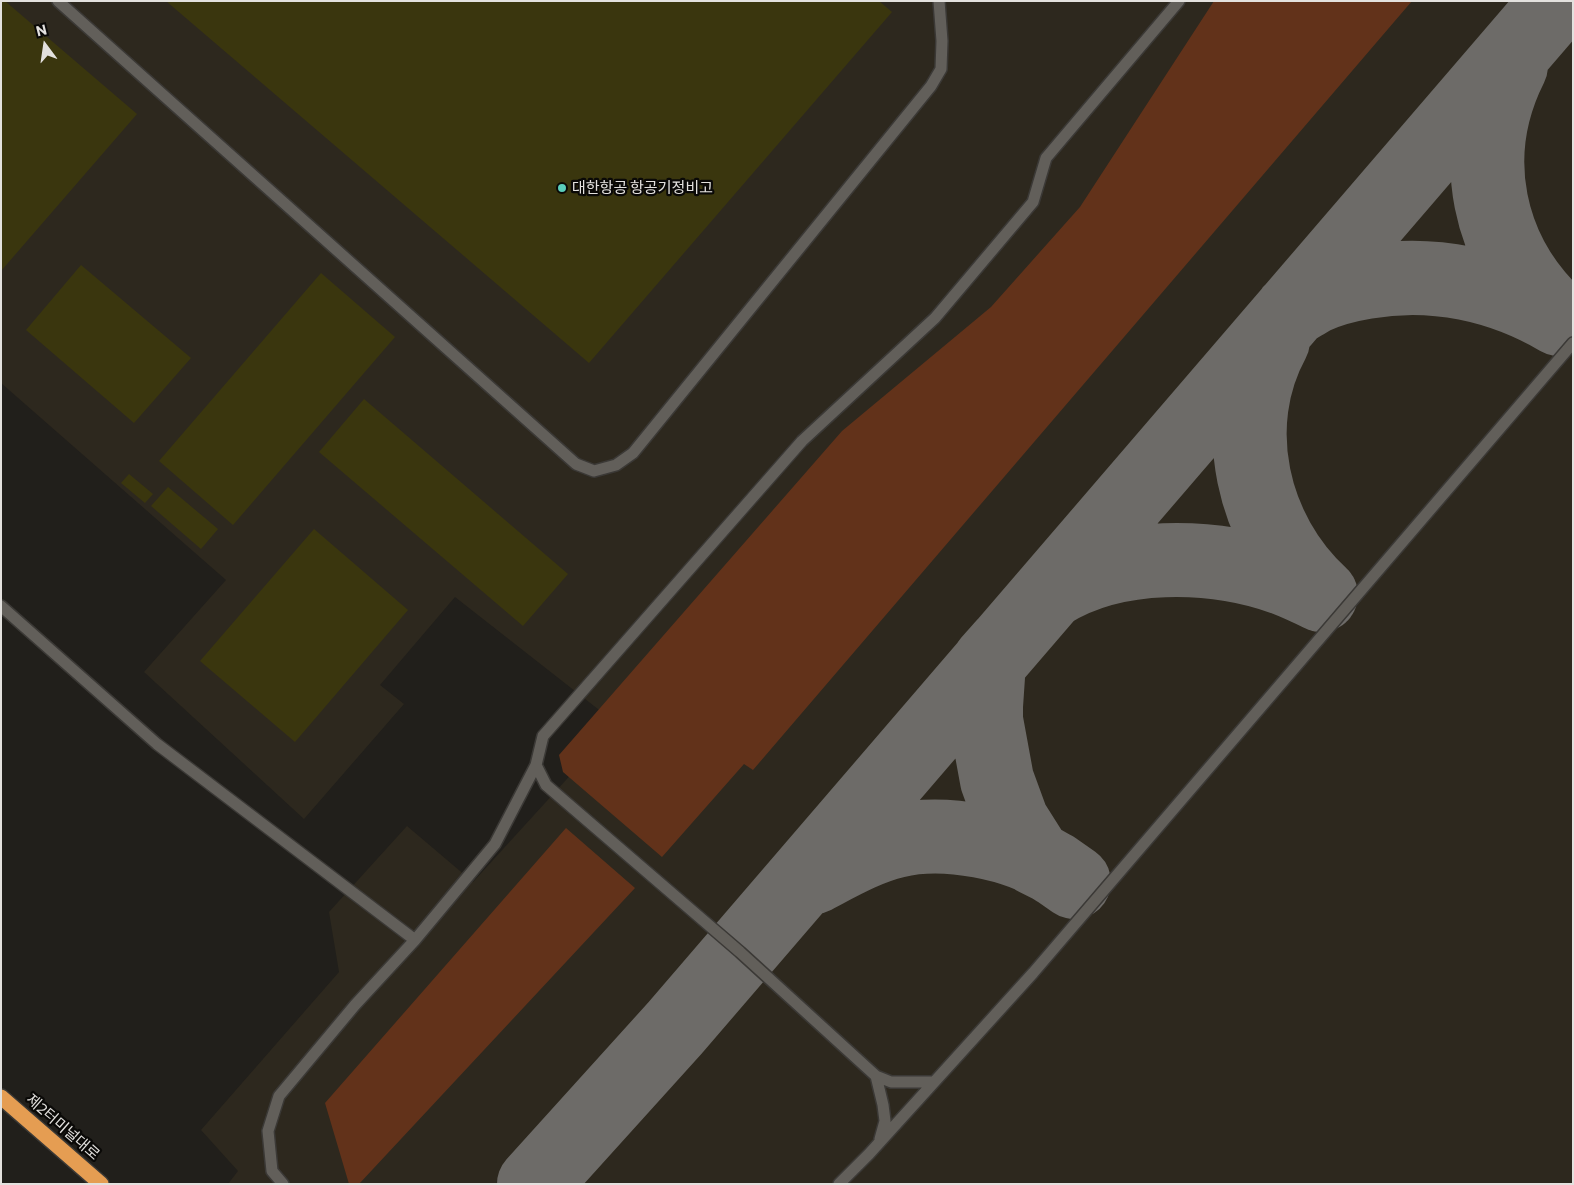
<!DOCTYPE html>
<meta charset="utf-8">
<style>
body{margin:0}
#map{position:relative;width:1574px;height:1185px;overflow:hidden;background:#211f1b;font-family:Commissioner,sans-serif}
canvas{display:block}
.frame{position:absolute;inset:0;border:2px solid #e3e1de;pointer-events:none}
.north{position:absolute;left:20px;top:20px;width:50px;height:50px;-webkit-text-stroke:4px #0a0907;paint-order:stroke;rotate:346deg;font-size:14px;font-weight:700;line-height:20px;text-align:center;color:#e3e1de}
.north::after{content:'';display:block;margin:auto;width:18px;height:22px;background:#e3e1de;clip-path:polygon(50% 0,100% 100%,50% 72%,0 100%)}
</style>
<div id="map">
<canvas width="1574" height="1185"></canvas>
<div class="frame"></div>
<div class="north">N</div>
</div>
<script>
const g = document.querySelector('canvas').getContext('2d');
g.lineJoin = 'round';
function paint(path, color) { g.fillStyle = color; g.fill(path, 'evenodd'); }
function strokePath(path, color, width, dash) { g.strokeStyle = color; g.lineWidth = width; g.lineCap = dash ? 'butt' : 'round'; g.setLineDash(dash || []); g.stroke(path); }
function write(font, color, halo, rows, align = 'center') {
  g.font = font + ' Commissioner,"Noto Sans KR",sans-serif'; g.lineWidth = 4.5; g.setLineDash([]); g.textBaseline = 'middle'; g.strokeStyle = halo; g.fillStyle = color; for (const [text, x, y, turn = 0] of rows) {
    g.save(); g.translate(x, y); g.rotate((+turn || 0) * Math.PI / 180); g.textAlign = isNaN(turn) ? turn : align; if (halo) g.strokeText(text, 0, 0); g.fillText(text, 0, 0); g.restore();
  }
}
paint(new Path2D(`
 M1,1H1573V1184H228L238,1171L201,1130L339,972L329,912L407,826L473,882L617,724L455,597L380,685L404,704L304,819L144,672L226,580L1,383Z`), '#2d281e');
paint(new Path2D(`
 M1214,1H1412L753,770L744,764L662,857L563,772L559,755L842,431L991,307L1080,207Z
 M566,828L635,888L359,1184H349L325,1103Z`), '#62321a');
strokePath(new Path2D(`
 M1511,66C1466,155 1487,253 1559,319
 M1292,310C1299,306 1305,302 1312,298C1328,290 1348,285 1366,282C1433,270 1501,285 1559,319
 M1273,341C1227,425 1252,532 1321,595
 M1050,592C1115,551 1212,553 1283,578C1296,583 1309,589 1321,595
 M1005,644L989,662L986,706V720L997,780L1012,821L1036,859L1054,868L1074,882
 M812,878C839,864 866,848 896,841C944,829 1018,843 1058,871
 M534,1184L675,1028L1558,1`), '#6d6b68', 74);
paint(new Path2D(`
 M1,1H5L137,114L1,271Z
 M166,1H879L892,12L589,363Z
 M81,265L191,358L134,423L26,330Z
 M321,273L395,337L233,525L159,461Z
 M364,399L568,574L523,626L319,452Z
 M129,474L153,494L145,503L121,483Z
 M168,487L218,529L201,549L151,506Z
 M314,529L408,610L295,742L200,661Z`), '#3a360e');
const lane = new Path2D(`
 M58,1L576,464L594,471L616,465L633,453L931,86L941,69L942,41L939,1
 M1,606L157,744L415,940
 M536,765L546,785L740,952L876,1076L891,1082H934
 M876,1076L883,1105L885,1121L880,1139
 M283,1184L272,1171L268,1131L279,1096L355,1005L415,940L495,844L536,765L543,736L802,441L935,318L1033,202L1046,158L1179,1
 M839,1184L869,1154L1033,973L1573,343`);
const highway = new Path2D(`
 M1,1097L101,1184`);
strokePath(lane, '#3b3936', 14);
strokePath(highway, '#3b3936', 18);
strokePath(lane, '#625f5a', 11);
strokePath(highway, '#e59d52', 15);
for (const [x, y, r, color] of [
 [562,188,5,"#5bcebb"]
]) { const dot = new Path2D(); dot.arc(x, y, r, 0, 2 * Math.PI); g.fillStyle = color; g.fill(dot); strokePath(dot, '#0a0907', 2); }
write('15px', '#e3e1de', '#0a0907', [
 ["대한항공 항공기정비고",572,188]
], 'left');
write('15px', '#e3e1de', '#0a0907', [
 ["제2터미널대로",63,1127,41]
]);
</script>
